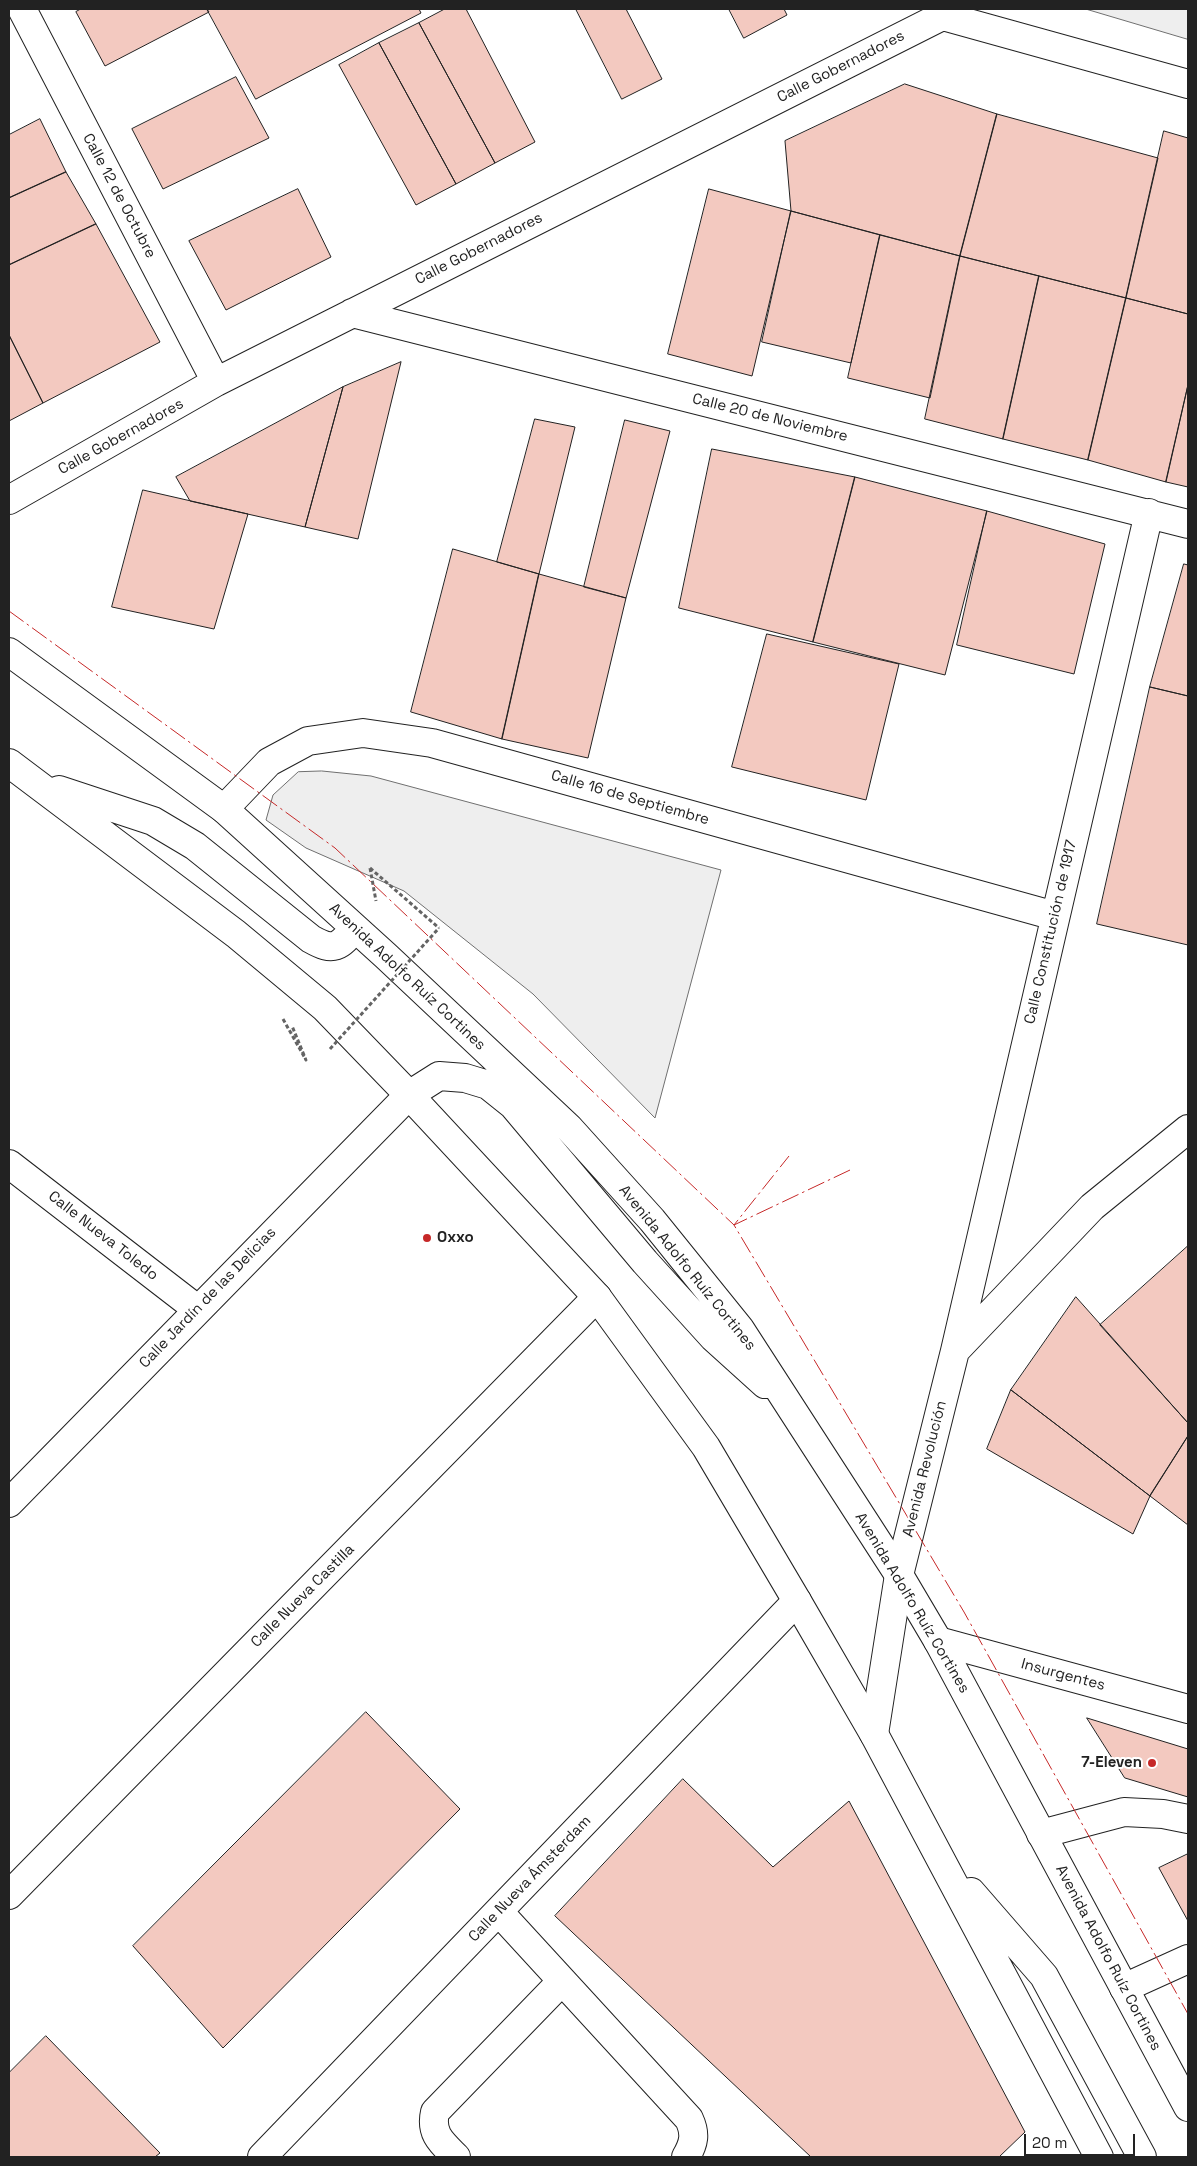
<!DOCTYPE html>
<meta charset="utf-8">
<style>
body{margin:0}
#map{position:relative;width:1197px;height:2166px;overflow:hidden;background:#fff;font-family:"Space Grotesk",sans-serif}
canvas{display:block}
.frame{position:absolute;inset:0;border:10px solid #222;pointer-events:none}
.scale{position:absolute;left:1024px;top:2134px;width:111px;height:22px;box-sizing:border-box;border:2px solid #222;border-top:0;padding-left:6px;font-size:15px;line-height:18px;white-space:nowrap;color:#222;-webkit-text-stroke:4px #fff;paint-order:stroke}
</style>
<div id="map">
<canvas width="1197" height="2166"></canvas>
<div class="frame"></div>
<div class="scale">20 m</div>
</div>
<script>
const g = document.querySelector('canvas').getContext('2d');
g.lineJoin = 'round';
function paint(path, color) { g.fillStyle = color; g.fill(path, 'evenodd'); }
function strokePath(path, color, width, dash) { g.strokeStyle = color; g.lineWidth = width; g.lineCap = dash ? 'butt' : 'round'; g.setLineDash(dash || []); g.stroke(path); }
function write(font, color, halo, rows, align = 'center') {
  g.font = font + ' "Space Grotesk",sans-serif'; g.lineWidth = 4; g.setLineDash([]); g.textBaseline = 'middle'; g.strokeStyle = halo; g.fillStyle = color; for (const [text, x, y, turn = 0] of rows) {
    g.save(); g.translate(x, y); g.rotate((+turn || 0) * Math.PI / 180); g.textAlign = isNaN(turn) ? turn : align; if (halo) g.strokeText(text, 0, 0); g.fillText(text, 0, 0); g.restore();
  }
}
const green = new Path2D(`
 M1086,9H1188V39Z
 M322,771L371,776L721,870L655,1118L533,994L404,891L306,848L266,820L273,795L298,772Z`);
paint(green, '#eee');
strokePath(green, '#6f6f6f', 1);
const building = new Path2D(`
 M81,9H207L209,12L105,66L76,12Z
 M207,9H419L421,13L256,99Z
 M445,9H466L535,142L495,163L419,23Z
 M576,9H626L662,79L622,99Z
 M729,9H784L787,15L744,38Z
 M419,23L495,163L456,184L379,43Z
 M379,43L456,184L416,205L339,65Z
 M236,77L269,138L163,189L132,129Z
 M905,84L997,114L960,256L791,211L785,141Z
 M997,114L1158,158L1126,298L960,256Z
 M40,119L66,172L9,198V135Z
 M1164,131L1188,138V314L1126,298Z
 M66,172L96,224L9,265V198Z
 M298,189L331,257L226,310L189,241Z
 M709,189L791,211L752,376L668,354Z
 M791,211L880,235L851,363L762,342Z
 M96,224L160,342L43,403L9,335V265Z
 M880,235L960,256L930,398L848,378Z
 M960,256L1039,276L1003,439L925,419Z
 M1039,276L1126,298L1088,460L1003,439Z
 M1126,298L1188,314V385L1166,482L1088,460Z
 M9,335L43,403L9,421Z
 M401,362L358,539L305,527L343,387Z
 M1188,385V487L1166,482Z
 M343,387L305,527L190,501L176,477Z
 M535,419L575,427L539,574L497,562Z
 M625,420L670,431L626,598L584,587Z
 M712,449L855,477L813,642L679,608Z
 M855,477L987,511L945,675L813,642Z
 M143,490L248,514L214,629L112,607Z
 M987,511L1105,544L1074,674L957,645Z
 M453,549L539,574L502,739L411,712Z
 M1184,564L1188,565V696L1150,687Z
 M539,574L626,598L588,758L502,739Z
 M767,634L899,664L866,800L732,767Z
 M1150,687L1188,696V945L1097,924Z
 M1188,1246V1423L1100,1325Z
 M1076,1297L1188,1423V1436L1150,1496L1011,1390Z
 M1011,1390L1150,1496L1133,1534L987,1449Z
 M1188,1436V1525L1150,1496Z
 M366,1712L460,1809L223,2048L133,1946Z
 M1087,1718L1188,1749V1797L1125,1778Z
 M683,1779L773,1867L849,1801L1025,2132L999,2157H811L555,1916Z
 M1188,1854V1921L1159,1868Z
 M46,2036L160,2153L155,2157H9V2073Z`);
paint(building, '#f3c9c0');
strokePath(building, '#222', 1);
const minor = new Path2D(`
 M22,9L216,382
 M939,9L943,16L1188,84
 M352,313L1188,524
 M9,500L216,382L956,9
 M224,809L269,762L308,741L363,733L432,743L1055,916
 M9,1164L197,1309
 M955,1351L1092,1207L1188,1129
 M9,1503L409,1095
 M938,1641L1188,1709
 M874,1734L899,1575L955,1351L1149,513
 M1041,1834L1124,1812L1163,1814L1188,1819
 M9,1895L597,1297
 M499,1912L689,2119C696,2134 694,2143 686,2157
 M1124,1988L1188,1959
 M262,2157L797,1601
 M456,2157C442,2143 430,2134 435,2112L562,1981`);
const major = new Path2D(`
 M9,652L224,809L386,956L569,1128L652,1220L740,1329L899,1575L938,1641L1188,2107
 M9,763L236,934L325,1008L409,1095L597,1297L706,1447L797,1601L874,1734L1099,2157
 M59,790L153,821L195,846L311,939C334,952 339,947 355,928
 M409,1095L439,1076L465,1078L488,1085L513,1105L645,1262L713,1337L765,1384
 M971,1892L1044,1976L1142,2157`);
strokePath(minor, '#222', 30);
strokePath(major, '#222', 30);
strokePath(new Path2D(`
 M370,868L439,928
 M370,868L376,901
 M283,1019L306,1060L292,1026`), '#646464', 3, [4, 2.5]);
strokePath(minor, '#fff', 28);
strokePath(major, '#fff', 28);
strokePath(new Path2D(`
 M330,1049L439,928`), '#646464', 3, [4, 2.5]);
strokePath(new Path2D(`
 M9,611L335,848L734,1225L789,1156
 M850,1170L734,1225L964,1612L1188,2014`), '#c62828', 1, [18, 4, 2.5, 4]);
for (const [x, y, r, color] of [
 [427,1238,5,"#c62828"],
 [1152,1763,5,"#c62828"]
]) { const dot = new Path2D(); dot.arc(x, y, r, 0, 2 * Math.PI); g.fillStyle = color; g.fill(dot); strokePath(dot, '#fff', 2); }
write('15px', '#222', '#fff', [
 ["Calle Gobernadores",841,67,-27],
 ["Calle 12 de Octubre",119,196,62],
 ["Calle Gobernadores",479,249,-27],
 ["Calle 20 de Noviembre",770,418,14],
 ["Calle Gobernadores",121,437,-29],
 ["Calle 16 de Septiembre",630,798,16],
 ["Calle Constitución de 1917",1051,932,-77],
 ["Avenida Adolfo Ruíz Cortines",407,977,43],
 ["Calle Nueva Toledo",103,1236,38],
 ["Avenida Adolfo Ruíz Cortines",687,1268,51],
 ["Calle Jardín de las Delicias",208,1298,-46],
 ["Avenida Revolución",925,1469,-76],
 ["Calle Nueva Castilla",303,1596,-45],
 ["Avenida Adolfo Ruíz Cortines",912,1603,59],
 ["Insurgentes",1063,1675,15],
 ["Calle Nueva Ámsterdam",530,1879,-46],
 ["Avenida Adolfo Ruíz Cortines",1108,1958,62]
]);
write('bold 15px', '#222', '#fff', [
 ["Oxxo",437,1238],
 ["7-Eleven",1142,1763,"right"]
], 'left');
</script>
